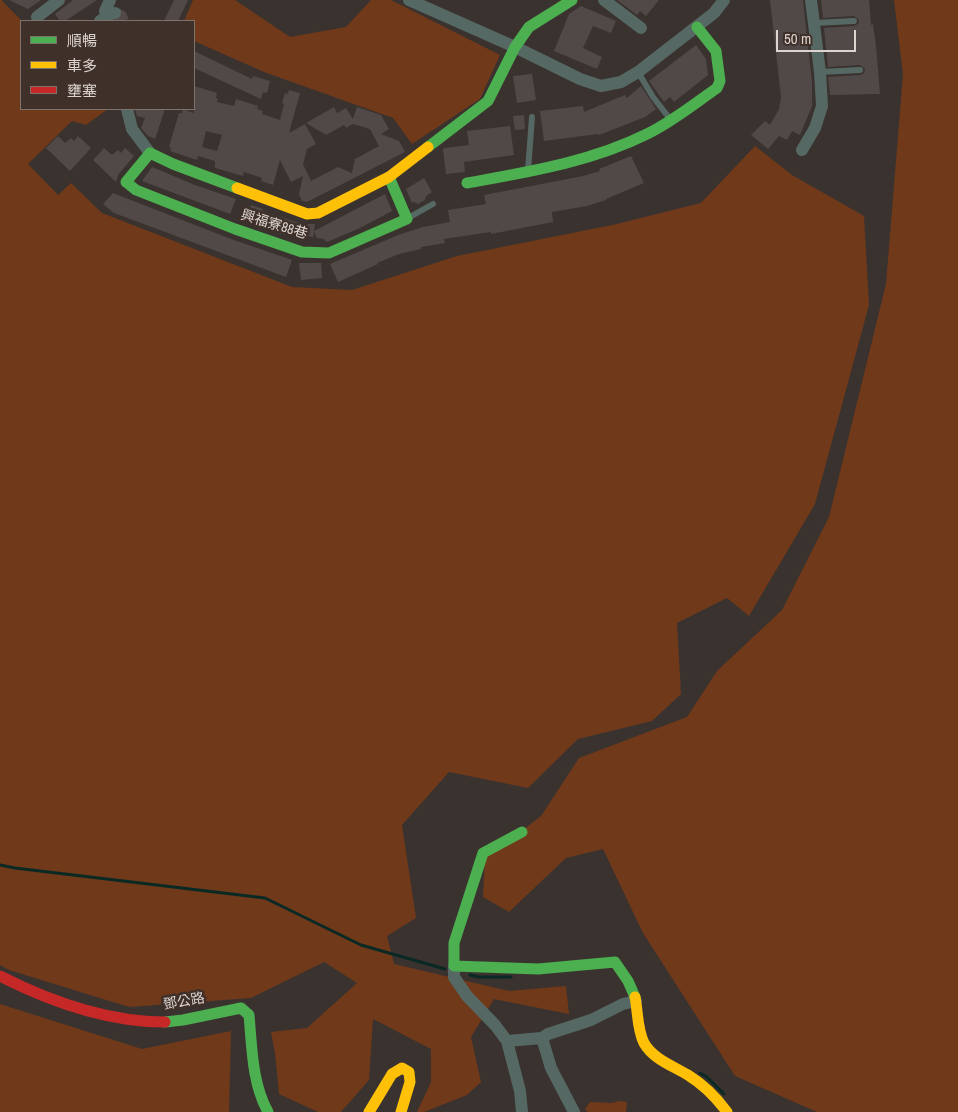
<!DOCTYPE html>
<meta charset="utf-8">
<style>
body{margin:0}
#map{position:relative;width:958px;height:1112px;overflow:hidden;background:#3a322f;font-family:"Archivo Narrow","Noto Sans TC",sans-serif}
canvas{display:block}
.legend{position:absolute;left:20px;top:20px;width:175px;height:90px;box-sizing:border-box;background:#3f312a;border:1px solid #7e726c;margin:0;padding:6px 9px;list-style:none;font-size:15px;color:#ddd4cf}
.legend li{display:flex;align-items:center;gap:10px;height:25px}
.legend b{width:25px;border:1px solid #7e726c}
.scale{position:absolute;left:776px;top:30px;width:80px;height:22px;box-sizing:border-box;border:2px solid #ddd4cf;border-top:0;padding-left:6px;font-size:15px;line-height:18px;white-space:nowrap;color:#ddd4cf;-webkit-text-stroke:4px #3f312a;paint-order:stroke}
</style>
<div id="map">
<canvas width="958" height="1112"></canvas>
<ul class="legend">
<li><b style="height:6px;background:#4caf50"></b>順暢</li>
<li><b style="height:6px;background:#ffc107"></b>車多</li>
<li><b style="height:6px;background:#c62828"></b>壅塞</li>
</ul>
<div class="scale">50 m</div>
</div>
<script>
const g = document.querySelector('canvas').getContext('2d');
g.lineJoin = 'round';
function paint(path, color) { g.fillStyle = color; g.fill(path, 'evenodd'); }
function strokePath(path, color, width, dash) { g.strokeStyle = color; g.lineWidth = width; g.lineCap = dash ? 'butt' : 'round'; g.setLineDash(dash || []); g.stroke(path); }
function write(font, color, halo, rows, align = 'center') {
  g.font = font + ' "Archivo Narrow","Noto Sans TC",sans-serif'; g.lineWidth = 5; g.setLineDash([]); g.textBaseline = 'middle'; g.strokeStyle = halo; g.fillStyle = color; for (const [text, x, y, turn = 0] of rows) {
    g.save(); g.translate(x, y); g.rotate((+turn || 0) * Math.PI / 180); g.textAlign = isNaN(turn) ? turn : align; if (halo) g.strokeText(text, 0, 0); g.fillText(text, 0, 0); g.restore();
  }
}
paint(new Path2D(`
 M0,0H3L2,1L22,21L21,109H108L86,125L72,121L28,164L58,195L71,183L102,213L292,287L352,290L457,256L617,224L701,203L755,146L792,175L864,216L869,305L815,504L749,616L727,598L677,623L681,694L652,721L578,739L528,788L449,772L402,825L416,918L387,936L394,964L509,991L566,986L569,1014L494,999L471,1037L481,1082L467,1095L424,1112H417L431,1082V1049L373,1019L369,1080L341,1112H318L279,1094L275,1053L271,1032L307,1028L357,983L324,962L251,998L129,1007L9,970L0,965Z
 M193,0H235L290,37L346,27L371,0H391L500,55L480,99L412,144L393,118L264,72L194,41V21H184Z
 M894,0H958V1112H817L735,1076L643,933L603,849L566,858L509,912L483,897L485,859L541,816L579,758L687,717L717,671L782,610L829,517L886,284L903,74Z
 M0,1004L142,1049L231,1031L229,1112H0Z
 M620,1101L627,1102L626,1112H588L585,1109L590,1102L612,1103Z`), '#703919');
strokePath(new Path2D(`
 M0,865L15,868L265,898L361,945L445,969
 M470,975L479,977H511
 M700,1073L707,1077L724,1094`), '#0a2924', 3);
paint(new Path2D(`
 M9,0H41L28,9Z
 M73,0H97L65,21H60L55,14Z
 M174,0H188L178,21H164Z
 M617,0H659L646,16L640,11L637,15Z
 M770,0H803L812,82V106L800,135L792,131L787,140L779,136L768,149L751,135L765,121L770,125L779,109L781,97Z
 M821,0H869L871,25L873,24L876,46L880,94L830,95L828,77L860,75L864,73L865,69L860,65L828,67L824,28L854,26L858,24L859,20L854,16L823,18Z
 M581,6L616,21L611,33L593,26L583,48L602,57L597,69L554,51L569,14Z
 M696,45L706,59L708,75L674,102L670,97L664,102L649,81Z
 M194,51L252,79L253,76L270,81L267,93L263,92L261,99L194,68Z
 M532,74L536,100L517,103L513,76Z
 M194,86L217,93L216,98L218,99L217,102L234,106L236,99L258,106L257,109L263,111L262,114L280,120L284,104L282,103L285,93L288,94L289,90L300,93L289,133L305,124L316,144L307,149L303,164L311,181L338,167L352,173L355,159L379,146L370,129L353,124L346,128L344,125L326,135L306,123L334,107L337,113L346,108L353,119L357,107L381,115L389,129L381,134L399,141L405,152L307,202L302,201L299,194L303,176L291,182L280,160L273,185L261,181L262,178L244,172L243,176L215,168V161L198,156L197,160L170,151L171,148L169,147L179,113H182L183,109L194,113ZM206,131L222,135L217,151L202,147Z
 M641,86L656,109L645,117L599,135L598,134L544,141L540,111L583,106L584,112L625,95L627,98Z
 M135,109H165L155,139L148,136L141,128L145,118L137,116Z
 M524,115L525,129L515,130L513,116Z
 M510,126L514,155L464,162L465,172L446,174L443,149L445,148L469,145L467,131Z
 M58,136L65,143L71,138L74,141L78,136L91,148L70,171L46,148Z
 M104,148L112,155L118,150L121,153L125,148L134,156L118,175L116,182L93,160Z
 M631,156L644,183L606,199V200L587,206L552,212L553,222L491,234V232L444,239L445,243L421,247V249L399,254L377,263L378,264L338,282L330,264L398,235L423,227L450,222L448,210L486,204L484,195L583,176L600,171L599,169Z
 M152,167L195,185L236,199L230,214L142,181Z
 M424,178L432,192L426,196L425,200L418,204L414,202L412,203L406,189Z
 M113,193L231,239L292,260L286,277L114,213L103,204Z
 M385,194L392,211L360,228L327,242L324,239L317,238L314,232L313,237L281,234L245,221L251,205L263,209L262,211L293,221L304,224H315L314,231Z
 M299,263H321L322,278L301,280Z`), '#504947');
strokePath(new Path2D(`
 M115,13L121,16L123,21`), '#524a47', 12, [12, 6]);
strokePath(new Path2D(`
 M814,23L854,21
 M638,72L653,97L670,119
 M820,72L860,70
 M528,171L532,117
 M408,218L433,204`), '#556864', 6);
strokePath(new Path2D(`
 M409,0L515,47L580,79L601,86L621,82L638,72L714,13L724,0
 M604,0L641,28
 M105,11L110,0
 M37,17L59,0
 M100,21L108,15L115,13
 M127,109L132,129L150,153
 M802,150L815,128L822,106L820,72L811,0
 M454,966V977L467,996L495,1025L507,1041L520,1091L522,1112
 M507,1041L542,1038
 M574,1112L551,1068L542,1038L548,1034L591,1020L623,1004L636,1001`), '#556864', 12);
strokePath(new Path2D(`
 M428,147L488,101L515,47L529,27L572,0
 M467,183C528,172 591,162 647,134C672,122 694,104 717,88L720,81L716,51L697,27
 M237,188L173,164L150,153L126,182L136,190L235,229L302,252L329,253L407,219L389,177
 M522,832L483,853L454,943V966L538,969L615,962L628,981L635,997
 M165,1022L183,1020L241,1008L249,1015C252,1048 252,1083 268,1112`), '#4caf50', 11);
strokePath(new Path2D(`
 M237,188L307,214L318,213L389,177L428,147
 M635,997C638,1012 637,1029 644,1043C653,1059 673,1066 688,1075C704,1085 716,1097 727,1112
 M369,1112L392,1074L402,1068L409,1072L410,1082L401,1112`), '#ffc107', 11);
strokePath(new Path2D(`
 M0,976C51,1002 108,1022 165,1022`), '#c62828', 11);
write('14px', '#ddd4cf', '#3f312a', [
 ["興福寮88巷",274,225,17],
 ["鄧公路",184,1002,-10]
]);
</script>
